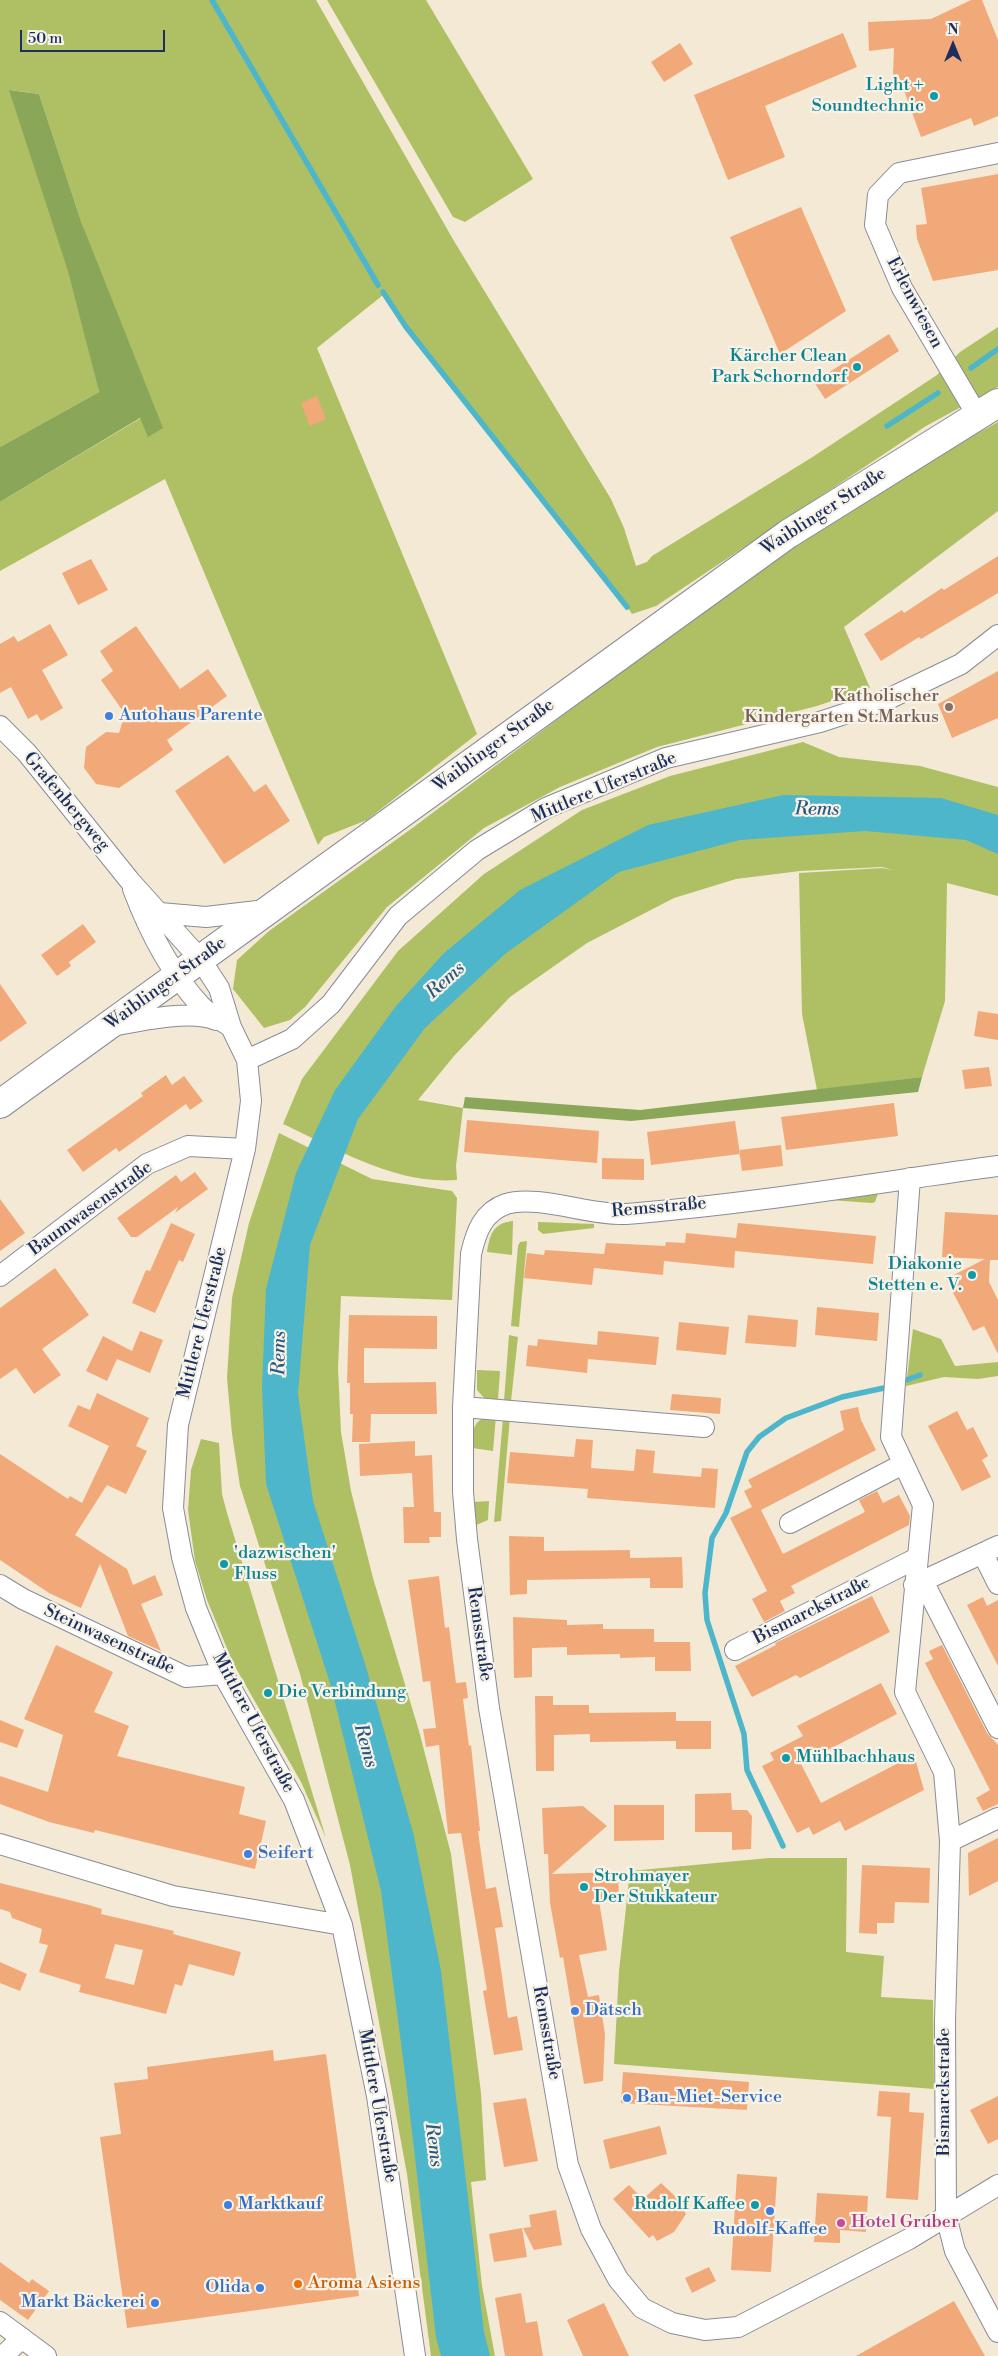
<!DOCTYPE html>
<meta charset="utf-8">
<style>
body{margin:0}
#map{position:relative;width:998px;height:2356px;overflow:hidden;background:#f4e9d4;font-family:"Libre Bodoni",serif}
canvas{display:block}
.north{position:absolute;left:928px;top:20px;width:50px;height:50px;-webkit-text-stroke:4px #f7f3e8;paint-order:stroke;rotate:0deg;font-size:14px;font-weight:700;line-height:20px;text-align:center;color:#1b2f5e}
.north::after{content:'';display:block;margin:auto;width:18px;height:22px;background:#1b2f5e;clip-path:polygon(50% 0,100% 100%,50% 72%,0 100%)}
.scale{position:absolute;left:20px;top:30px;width:145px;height:22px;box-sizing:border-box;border:2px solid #1b2f5e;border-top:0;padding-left:6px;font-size:15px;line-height:18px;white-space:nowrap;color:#1b2f5e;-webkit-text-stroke:4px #f7f3e8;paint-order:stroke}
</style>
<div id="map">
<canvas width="998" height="2356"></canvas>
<div class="north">N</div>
<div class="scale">50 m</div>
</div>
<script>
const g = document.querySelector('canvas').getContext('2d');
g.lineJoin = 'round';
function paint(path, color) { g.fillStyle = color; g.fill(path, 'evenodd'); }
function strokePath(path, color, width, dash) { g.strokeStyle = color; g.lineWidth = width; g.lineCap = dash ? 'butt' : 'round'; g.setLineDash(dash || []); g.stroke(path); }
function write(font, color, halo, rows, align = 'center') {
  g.font = font + ' "Libre Bodoni",serif'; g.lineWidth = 4.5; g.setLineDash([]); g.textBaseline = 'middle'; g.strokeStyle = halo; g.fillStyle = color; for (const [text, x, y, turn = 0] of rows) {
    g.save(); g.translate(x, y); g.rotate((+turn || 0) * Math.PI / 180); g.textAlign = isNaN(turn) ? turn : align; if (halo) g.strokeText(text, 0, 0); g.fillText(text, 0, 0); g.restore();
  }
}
paint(new Path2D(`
 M0,0H316L454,241L611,499L624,528L636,566L647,562L652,556L811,458L937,375L960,352L998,327V387L926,426L656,606L632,614L615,588L406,329L383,295L317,348L477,734L367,820L324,837L318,845L165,479L0,571V502L141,418L82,224L39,94L10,90L70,275L99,392L0,447Z
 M327,0H426L533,179L465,222L453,217Z
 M998,422V511L844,627L870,688L817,706L657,747L560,787L484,828L387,907L305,1007L290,1020L264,1028L233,989L237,960L269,931L411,829L729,591L900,476Z
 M803,742L839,757L920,766L998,787V896L947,883L945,1001L922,1077L817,1090L802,1014L799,873L882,868L893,870L882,867L800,871L736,879L674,898L587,943L510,997L454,1056L418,1100L463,1108L456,1166L457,1180C396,1185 337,1149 283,1124L302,1079L398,951L484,874L582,810L670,776Z
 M279,1133L372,1179L452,1191L457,1198L452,1300L341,1296L338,1368L341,1432L351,1491L373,1578L419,1731L451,1854L481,2093L486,2180L471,2182L482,2286L495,2356H431L407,2174L350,1865L300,1674L240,1486L232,1434L227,1378L232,1298L249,1223Z
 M879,1191L875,1202L872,1203L829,1200Z
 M513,1221L512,1255L487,1252C490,1234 493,1223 513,1221Z
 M538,1222L594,1224V1228L543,1234L538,1230Z
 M527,1241L519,1327L511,1326L518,1246L520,1242Z
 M913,1329L941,1339L955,1366L998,1362V1376L978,1379L944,1377L906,1386Z
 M509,1335L518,1337L511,1401H504Z
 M477,1370L500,1371L498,1400H486L477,1390Z
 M496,1416L493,1451L472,1448C472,1429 473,1417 496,1416Z
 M510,1417L501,1521L494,1522L503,1418Z
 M201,1439L219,1443L222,1494L227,1513L326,1838L301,1782L233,1663L207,1600L195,1561L188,1510L191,1470Z
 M489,1501L488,1520L474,1526L473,1502Z
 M769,1858H847L846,1952L884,1956L881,1997L933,2000L934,2089L614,2064L619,1971L630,1871Z`), '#aec063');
paint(new Path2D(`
 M9,90L39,94L82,224L163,428L148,437L140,418L0,502V447L99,392L68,271Z
 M922,1077L918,1092L631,1121L463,1108L465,1097L640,1110Z`), '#8aa659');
paint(new Path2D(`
 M783,795L941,798L998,815V854L966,840L865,831L740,840L619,872L505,954L425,1028L358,1119L310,1245L298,1394L313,1501L366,1667L414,1836L441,1971L484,2332L490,2356H441L436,2337L406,2081L381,1891L331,1686L266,1484L262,1386L266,1289L296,1173L335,1090L396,1006L444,953L520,890L648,825Z`), '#4db6cb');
strokePath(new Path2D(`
 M212,0L378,285
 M383,292L406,327L627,607
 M971,368L998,349
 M887,426L938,393
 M783,1846L747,1770L744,1734L707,1620L705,1593L712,1538L726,1513L747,1452L759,1437L786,1418L842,1397L884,1388L920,1375`), '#4db6cb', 5.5);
paint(new Path2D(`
 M971,0H982L998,40V116L974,126L971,118L921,137L898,74L893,75L894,48L869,51L868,22L931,19Z
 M843,33L857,67L765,106L785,157L728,180L694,95Z
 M680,43L693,64L664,82L651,62Z
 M998,174V270L933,281L917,239L916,225L927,224L921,188Z
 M801,207L846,311L780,354L730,237Z
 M889,334L899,351L825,399L814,382Z
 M317,396L326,419L310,426L301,403Z
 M998,556V593L921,639L919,637L881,661L864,634L902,610L904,613L942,588L944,590Z
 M91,559L108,590L78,605L62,573Z
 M50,624L68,655L42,670L63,708L41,721L37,714L28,719L11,687L0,693V644L14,636L18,642Z
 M136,626L180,689L208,669L227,696L167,740L173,750L144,771L119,788L96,784L84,768L86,747L106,732L119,733L125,714L101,680L113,671L100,651Z
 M998,671V718L952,738L938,704Z
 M228,755L254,792L266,784L290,821L224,864L175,791Z
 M83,924L96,942L69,962L71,966L57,976L41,955Z
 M0,984L27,1023L0,1042Z
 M978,1011L998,1014V1040L974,1036Z
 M989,1067L992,1086L965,1089L962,1070Z
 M166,1075L172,1085L184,1076L203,1101L190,1110L186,1104L119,1152L116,1148L83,1172L67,1150L143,1096L141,1093Z
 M894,1103L898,1136L786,1150L781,1117Z
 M467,1120L599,1131L597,1163L464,1152Z
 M735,1121L740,1154L651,1165L647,1132Z
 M781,1145L783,1166L742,1171L739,1150Z
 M602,1158L644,1159V1180L602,1179Z
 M195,1172L208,1189L175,1213L178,1207L137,1237H131L117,1218L176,1175L181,1182Z
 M0,1199L25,1233L0,1251Z
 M945,1212L998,1215V1260H990L989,1282L998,1300V1354L984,1326L973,1331L946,1279L985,1259L942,1257Z
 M171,1223L195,1234L183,1262L179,1260L155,1313L132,1303L146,1270L150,1271Z
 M738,1223L876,1236L873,1264L735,1251L734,1268L664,1261L663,1275L594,1268L592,1285L524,1278L527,1253L544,1255L545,1250L604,1254L606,1243L665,1246L666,1242L685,1243L686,1233L736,1238Z
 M55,1268L89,1315L42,1349L61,1375L34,1394L16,1368L0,1379V1308Z
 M817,1307L879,1313L877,1341L815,1335Z
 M349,1315L437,1316V1349L364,1348V1383L436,1382L437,1414H371L370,1442H352L353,1414H350V1383H347Z
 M748,1315L798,1320L796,1347L745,1343Z
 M679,1322L729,1327L726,1355L676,1350Z
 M140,1331L163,1340L150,1373L117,1359L107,1381L86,1371L103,1336L132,1351Z
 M598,1331L659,1337L656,1365L588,1359L587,1373L526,1366L528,1345L537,1346L538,1339L597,1345Z
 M97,1393L149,1418L136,1446L147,1451L126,1494L107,1485L75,1535L127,1569L133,1585L155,1575L163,1595L141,1604L161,1651L128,1636L100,1564L81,1608L49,1593L0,1560V1454L68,1499L70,1496L82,1503L109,1446L68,1426L78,1405L90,1410Z
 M672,1394L721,1398L720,1414L670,1410Z
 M858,1407L861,1420L876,1450L761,1510L783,1554L865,1512L859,1500L877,1491L883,1503L899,1495L910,1516L909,1525L791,1586L795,1593L780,1601L785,1611L764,1622L752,1599L767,1591L730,1518L752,1507L744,1491L752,1487L748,1480L844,1430L840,1411Z
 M957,1411L967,1430L973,1427L988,1456L982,1460L991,1477L962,1491L928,1426Z
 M576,1439L593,1440L591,1468L634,1471L636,1449L655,1451L653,1473L701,1477L702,1468L718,1469L715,1508L587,1498L588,1489L507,1483L510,1452L574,1457Z
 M415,1441V1456L432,1455L434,1512H441V1537H429L430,1543H404L403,1507H414L412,1473L360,1476L359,1444Z
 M509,1536L544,1537V1551L630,1550V1558L682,1557L683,1588H650V1578L527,1580V1594L510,1595Z
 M439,1576L445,1628L449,1627L456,1683L466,1682L468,1698L463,1699L469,1746L471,1745L480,1831H478L486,1889L496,1887L503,1927L495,1928L508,2018L517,2016L523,2050L494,2055L483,1991L487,1990L461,1833L448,1834L439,1745L426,1747L423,1729L436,1728L430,1681L423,1682L408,1580Z
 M872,1596L890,1632L800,1678L796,1675L752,1697L735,1666L776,1645L775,1643Z
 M983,1597L987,1606L998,1600V1666L967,1605Z
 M513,1617L567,1620V1625L603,1624V1629H654V1642H690L691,1671H655V1657L620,1658V1654L567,1655V1647L532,1648V1677L514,1678Z
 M56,1645L113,1672L94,1712L129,1726L117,1756L245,1787L239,1814L266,1821L255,1869L95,1830L94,1833L49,1822L0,1804V1776L48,1792L63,1735L24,1719Z
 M942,1645L987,1733L998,1745V1804L983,1811L976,1798L990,1790L925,1663L933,1659L929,1651Z
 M881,1683L897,1714L801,1764L821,1803L914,1755L924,1790L845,1831L840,1821L813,1835L809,1827L797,1833L762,1766L774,1760L770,1753L803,1736L797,1726Z
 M535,1696H553V1705H589V1713L676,1712V1721H711V1749H676V1741L590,1742V1734L554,1735V1771H536Z
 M0,1720L24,1730L17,1748L0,1742Z
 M731,1793L732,1810H747L752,1816L751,1849L732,1850V1832H695V1794Z
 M614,1805H664V1840L614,1841Z
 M583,1806L607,1826L552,1874L618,1872L619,1901H599L607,1950L579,1955L588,1997L599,1995L605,2034L603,2081L584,2084L563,1957L560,1958L550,1903L548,1854H544L542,1808Z
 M998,1838V1881L969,1896L968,1853Z
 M862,1865L930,1868L929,1903L895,1902L894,1923H877V1934L859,1933Z
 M0,1883L89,1905L102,1909L101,1914L174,1931L173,1934L241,1952L234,1976L189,1964L182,1986L175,1984L166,2014L79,1992L81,1985L39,1972L48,1945L39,1943L42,1929L12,1918L10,1912L0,1909ZM115,1944L143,1950L134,1985L105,1978Z
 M0,1962L27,1974L20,1991L0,1983Z
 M273,2050L274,2061L326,2054L359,2296L127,2328L100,2137L121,2134L114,2083L148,2079L147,2067Z
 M623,2072L749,2082L747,2110L621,2103Z
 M879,2091L910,2093L909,2112L924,2113L918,2200L886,2198L891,2117L877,2116Z
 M998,2096V2139L988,2144L970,2110Z
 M526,2098L538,2161L504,2167L493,2103Z
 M660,2126L667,2154L610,2169L603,2140Z
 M737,2174L777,2177L771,2272L731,2270Z
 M661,2183L676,2197L686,2214L674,2232L657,2241L653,2235L649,2238L613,2199L629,2185L643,2199Z
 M817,2193L868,2196L866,2232L840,2230V2243L814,2242Z
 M556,2210L562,2245L534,2250L523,2228L531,2227L529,2215Z
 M522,2228L527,2257L494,2262L489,2234Z
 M0,2262L29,2283L32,2279L49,2291L28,2320L0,2300Z
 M709,2267L716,2281L692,2293L685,2278Z
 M521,2293L526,2323L537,2321L543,2356H505L495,2298Z
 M954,2301L985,2356H856Z
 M604,2303L629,2356H583L567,2320Z`), '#f2a97a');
const street = new Path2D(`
 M977,415L902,288L875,225L878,195L899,173L998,153
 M0,726L27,753L130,881L200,959L219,988L231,1027L247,1060L251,1101L245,1149L178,1425L173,1508L182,1557L196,1608L223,1674L294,1800L342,1925L377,2096L415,2356
 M133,889C148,929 171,973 200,1005C208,1014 221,1020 231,1027
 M160,913L206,917L266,910
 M112,1026C138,1021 192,1009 216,1020
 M247,1060L292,1039L331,1004L398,916L477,850L546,808L666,758L820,722L884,701L961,664L998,635
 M998,1166C874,1183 751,1204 626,1214C591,1216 537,1194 506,1204C483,1212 476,1232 471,1254L463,1407V1492L467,1539L489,1708L568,2165L591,2229L618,2279L642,2308L672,2323L705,2330L738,2327L909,2239L998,2185
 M910,1178L891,1437L923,1505L905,1692L944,1772L950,1841L998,1818
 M0,1276L147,1164L188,1146L245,1149
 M463,1407L704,1427
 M790,1523L903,1464
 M983,1554L998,1584
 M923,1581L998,1728
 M0,1585L23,1599L186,1677L223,1674
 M914,1585L998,1546
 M735,1650L917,1558
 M950,1841L945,2021L946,2216L955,2251L998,2332
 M0,1844L173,1896L342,1925
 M0,2322L46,2356
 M3,2356L22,2338`);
const secondary = new Path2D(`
 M0,1104L788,534L998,403`);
strokePath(street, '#888c99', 22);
strokePath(secondary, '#888c99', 30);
strokePath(street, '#fff', 20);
strokePath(secondary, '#fff', 28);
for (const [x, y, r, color] of [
 [934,96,5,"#0f9aa8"],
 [857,367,5,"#0f9aa8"],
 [949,707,5,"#8d6e63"],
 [109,716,5,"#3f7fe0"],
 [972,1275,5,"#0f9aa8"],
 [224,1564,5,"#0f9aa8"],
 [268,1693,5,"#0f9aa8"],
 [786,1758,5,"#0f9aa8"],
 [248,1854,5,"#3f7fe0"],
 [584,1887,5,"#0f9aa8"],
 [575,2011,5,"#3f7fe0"],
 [627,2098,5,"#3f7fe0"],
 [228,2205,5,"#3f7fe0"],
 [755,2205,5,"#0f9aa8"],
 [770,2211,5,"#3f7fe0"],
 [841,2223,5,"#d1479c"],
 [298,2284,5,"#e8710a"],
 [260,2288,5,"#3f7fe0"],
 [155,2303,5,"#3f7fe0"]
]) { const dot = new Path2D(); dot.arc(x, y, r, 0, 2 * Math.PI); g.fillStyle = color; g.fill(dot); strokePath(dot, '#f7f3e8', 2); }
write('18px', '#0d838f', '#f7f3e8', [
 ["Light +",924,86],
 ["Soundtechnic",924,107],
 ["Kärcher Clean",847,357],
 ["Park Schorndorf",847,378],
 ["Diakonie",962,1265],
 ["Stetten e. V.",962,1286],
 ["'dazwischen'",234,1554,"left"],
 ["Fluss",234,1575,"left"],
 ["Die Verbindung",278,1693,"left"],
 ["Mühlbachhaus",796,1758,"left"],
 ["Strohmayer",594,1877,"left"],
 ["Der Stukkateur",594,1898,"left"],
 ["Rudolf Kaffee",745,2205]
], 'right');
write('18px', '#1b2f5e', '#f7f3e8', [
 ["Erlenwiesen",914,303,62],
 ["Waiblinger Straße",824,512,-33],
 ["Waiblinger Straße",494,746,-36],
 ["Mittlere Uferstraße",604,788,-23],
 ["Grafenbergweg",66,802,50],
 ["Waiblinger Straße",166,984,-36],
 ["Remsstraße",659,1208,-5],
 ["Baumwasenstraße",91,1209,-36],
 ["Mittlere Uferstraße",203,1323,-76],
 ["Bismarckstraße",812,1611,-27],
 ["Remsstraße",479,1634,82],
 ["Steinwasenstraße",109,1640,25],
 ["Mittlere Uferstraße",253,1723,62],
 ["Remsstraße",546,2033,80],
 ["Bismarckstraße",945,2092,-90],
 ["Mittlere Uferstraße",377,2106,80]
]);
write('18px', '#785e54', '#f7f3e8', [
 ["Katholischer",939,697],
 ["Kindergarten St.Markus",939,718]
], 'right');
write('18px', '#366cbe', '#f7f3e8', [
 ["Autohaus Parente",119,716],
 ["Seifert",258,1854],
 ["Dätsch",585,2011],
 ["Bau-Miet-Service",637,2098],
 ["Marktkauf",238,2205],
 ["Rudolf-Kaffee",770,2230,"center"],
 ["Olida",250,2288,"right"],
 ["Markt Bäckerei",145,2303,"right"]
], 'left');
write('18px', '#b23c85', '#f7f3e8', [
 ["Hotel Gruber",851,2223]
], 'left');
write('18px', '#c56008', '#f7f3e8', [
 ["Aroma Asiens",308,2284]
], 'left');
write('italic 19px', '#2a587f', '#f7f3e8', [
 ["Rems",817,810,1],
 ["Rems",446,981,-42],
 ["Rems",280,1353,-89],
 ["Rems",365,1746,74],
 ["Rems",433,2145,83]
]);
</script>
